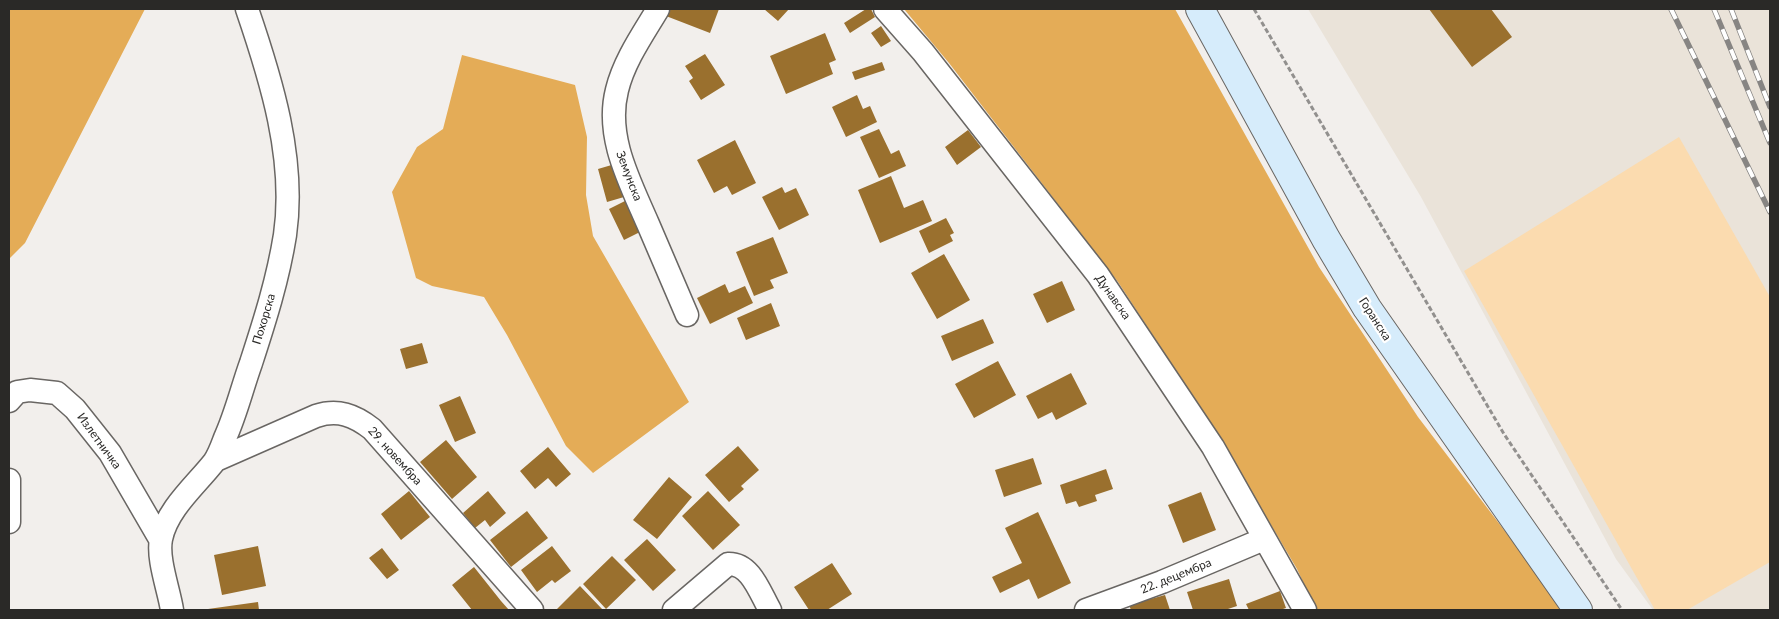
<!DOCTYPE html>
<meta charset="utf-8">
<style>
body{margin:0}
#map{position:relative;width:1779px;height:619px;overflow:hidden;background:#f2efec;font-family:Lato,sans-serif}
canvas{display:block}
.frame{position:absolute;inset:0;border:10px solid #2a2927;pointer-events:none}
</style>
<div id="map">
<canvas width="1779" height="619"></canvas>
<div class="frame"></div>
</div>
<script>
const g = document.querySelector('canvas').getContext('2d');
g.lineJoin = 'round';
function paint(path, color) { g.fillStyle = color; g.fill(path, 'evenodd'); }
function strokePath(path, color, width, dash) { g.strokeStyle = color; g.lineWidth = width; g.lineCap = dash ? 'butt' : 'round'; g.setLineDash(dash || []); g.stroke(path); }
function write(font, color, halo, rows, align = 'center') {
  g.font = font + ' Lato,sans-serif'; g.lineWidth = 4.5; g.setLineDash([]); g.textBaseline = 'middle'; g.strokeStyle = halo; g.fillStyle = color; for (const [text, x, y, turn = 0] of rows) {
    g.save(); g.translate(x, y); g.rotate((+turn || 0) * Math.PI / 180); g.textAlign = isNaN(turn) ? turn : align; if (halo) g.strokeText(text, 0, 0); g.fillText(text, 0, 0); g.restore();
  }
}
paint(new Path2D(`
 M1308,9H1770V610H1653L1616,559L1421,197Z`), '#eae3d9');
paint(new Path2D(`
 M1679,137L1770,297V562L1687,610H1655L1464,271Z`), '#fbdbaf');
paint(new Path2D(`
 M9,9H145L25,243L9,259Z
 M904,9H1175L1319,267L1418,417L1565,610H1316L1297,569L1216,432L1118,282L949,63Z
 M462,55L575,85L587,137L586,195L593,236L689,402L593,473L566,446L507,335L484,297L432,286L416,278L392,192L417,147L443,129Z`), '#e4ac57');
paint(new Path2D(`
 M669,9H719L710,33L666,16Z
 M764,9H789L778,21Z
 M866,9H871L875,17L850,33L844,23Z
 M1429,9H1491L1512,37L1472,67Z
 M881,26L891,41L881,47L871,33Z
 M825,33L836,60L829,63L833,74L786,94L770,56Z
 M705,54L725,85L701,100L689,81L693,78L685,66Z
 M882,62L885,70L855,80L852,72Z
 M857,95L863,109L870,106L877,122L846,137L832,107Z
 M879,129L891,154L899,150L906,166L879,178L860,137Z
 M968,130L981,147L957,165L945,147Z
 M735,140L756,183L732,195L727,186L714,193L697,160Z
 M615,164L624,197L607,202L598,169Z
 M891,176L904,208L923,200L932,221L880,243L858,190Z
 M782,187L785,193L796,188L809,215L779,230L762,197Z
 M625,201L640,232L624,240L609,209Z
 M946,218L954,233L950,235L953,241L929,253L919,231Z
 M773,237L788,273L770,280L774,288L754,296L736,252Z
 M944,254L970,300L937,319L911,273Z
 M1062,281L1075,310L1047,323L1033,294Z
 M725,284L729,293L745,286L753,303L710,324L697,298Z
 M771,303L780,326L746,340L737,318Z
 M983,319L994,343L952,361L941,336Z
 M422,343L428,363L406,369L400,349Z
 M998,361L1016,395L974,418L955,384Z
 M1071,373L1087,404L1056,420L1052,412L1038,419L1026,396Z
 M460,396L476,433L455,442L439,405Z
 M446,440L477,477L452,499L420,462Z
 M738,446L759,470L741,486L744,489L729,502L705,475Z
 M548,447L571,474L556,487L548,478L535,489L520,471Z
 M1033,458L1042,484L1004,497L995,470Z
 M1106,469L1113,489L1095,495L1097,501L1079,507L1076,501L1066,504L1060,485Z
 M669,477L692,497L657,539L633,520Z
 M409,491L430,517L401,540L381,514Z
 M488,491L506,513L490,527L485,520L475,528L463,513Z
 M708,491L740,525L713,550L682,516Z
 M1201,492L1216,530L1183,543L1168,505Z
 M527,511L548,538L511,567L490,540Z
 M1038,512L1071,583L1038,599L1029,579L1000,593L992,577L1022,563L1005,528Z
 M647,539L676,570L653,591L624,560Z
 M258,546L266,586L222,595L214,555Z
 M552,546L571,571L555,583L552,580L537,592L521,570Z
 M382,548L399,570L387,579L369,558Z
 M612,556L636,580L606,609L583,584Z
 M832,563L852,594L827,610H809L794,587Z
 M474,567L501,601L509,610H472L452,585Z
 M1229,579L1237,606L1225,610H1193L1187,592Z
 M580,586L603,610H556Z
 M1280,591L1286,608L1280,610H1249L1246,604Z
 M1165,595L1170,610H1131L1129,605Z
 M258,602L259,610H209L208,609Z`), '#9a702e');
const street = new Path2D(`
 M658,9C643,34 624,61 617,90C605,137 630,182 648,224C661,254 674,285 687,315
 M885,9L923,52L1098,275L1213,447L1305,610
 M9,401L17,392L30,390L57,393L75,409L110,453L160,539
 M216,460L316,416C338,409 354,415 372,429L532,610
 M9,480V522
 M172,610C169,590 157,559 161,539C167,509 196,485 214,462C219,455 222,446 225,438C236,414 242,388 251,363C265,320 278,279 285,235C296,159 271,79 247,9
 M674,610L728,564C751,563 760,593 770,610
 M1086,610L1162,582L1264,539`);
const secondary = new Path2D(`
 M1200,9L1326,239L1367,308L1578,610`);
strokePath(street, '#696663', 25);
strokePath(secondary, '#696663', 30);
strokePath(new Path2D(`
 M1254,9L1504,434L1622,610`), '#92908e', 3, [5, 2.5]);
strokePath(street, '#fff', 22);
strokePath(secondary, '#d6ecfb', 28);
const rail = new Path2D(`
 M1671,9L1770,212
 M1714,9L1770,143
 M1731,9L1770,107`);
strokePath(rail, '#878583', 5.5);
strokePath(rail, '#fff', 4, [11]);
write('12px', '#2a2927', '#fff', [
 ["Земунска",629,176,69],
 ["Дунавска",1113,297,55],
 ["Похорска",264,319,-73],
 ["Горанска",1375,319,57],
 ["Излетничка",99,441,54],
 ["29. новембра",395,456,48],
 ["22. децембра",1176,576,-22]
]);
</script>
